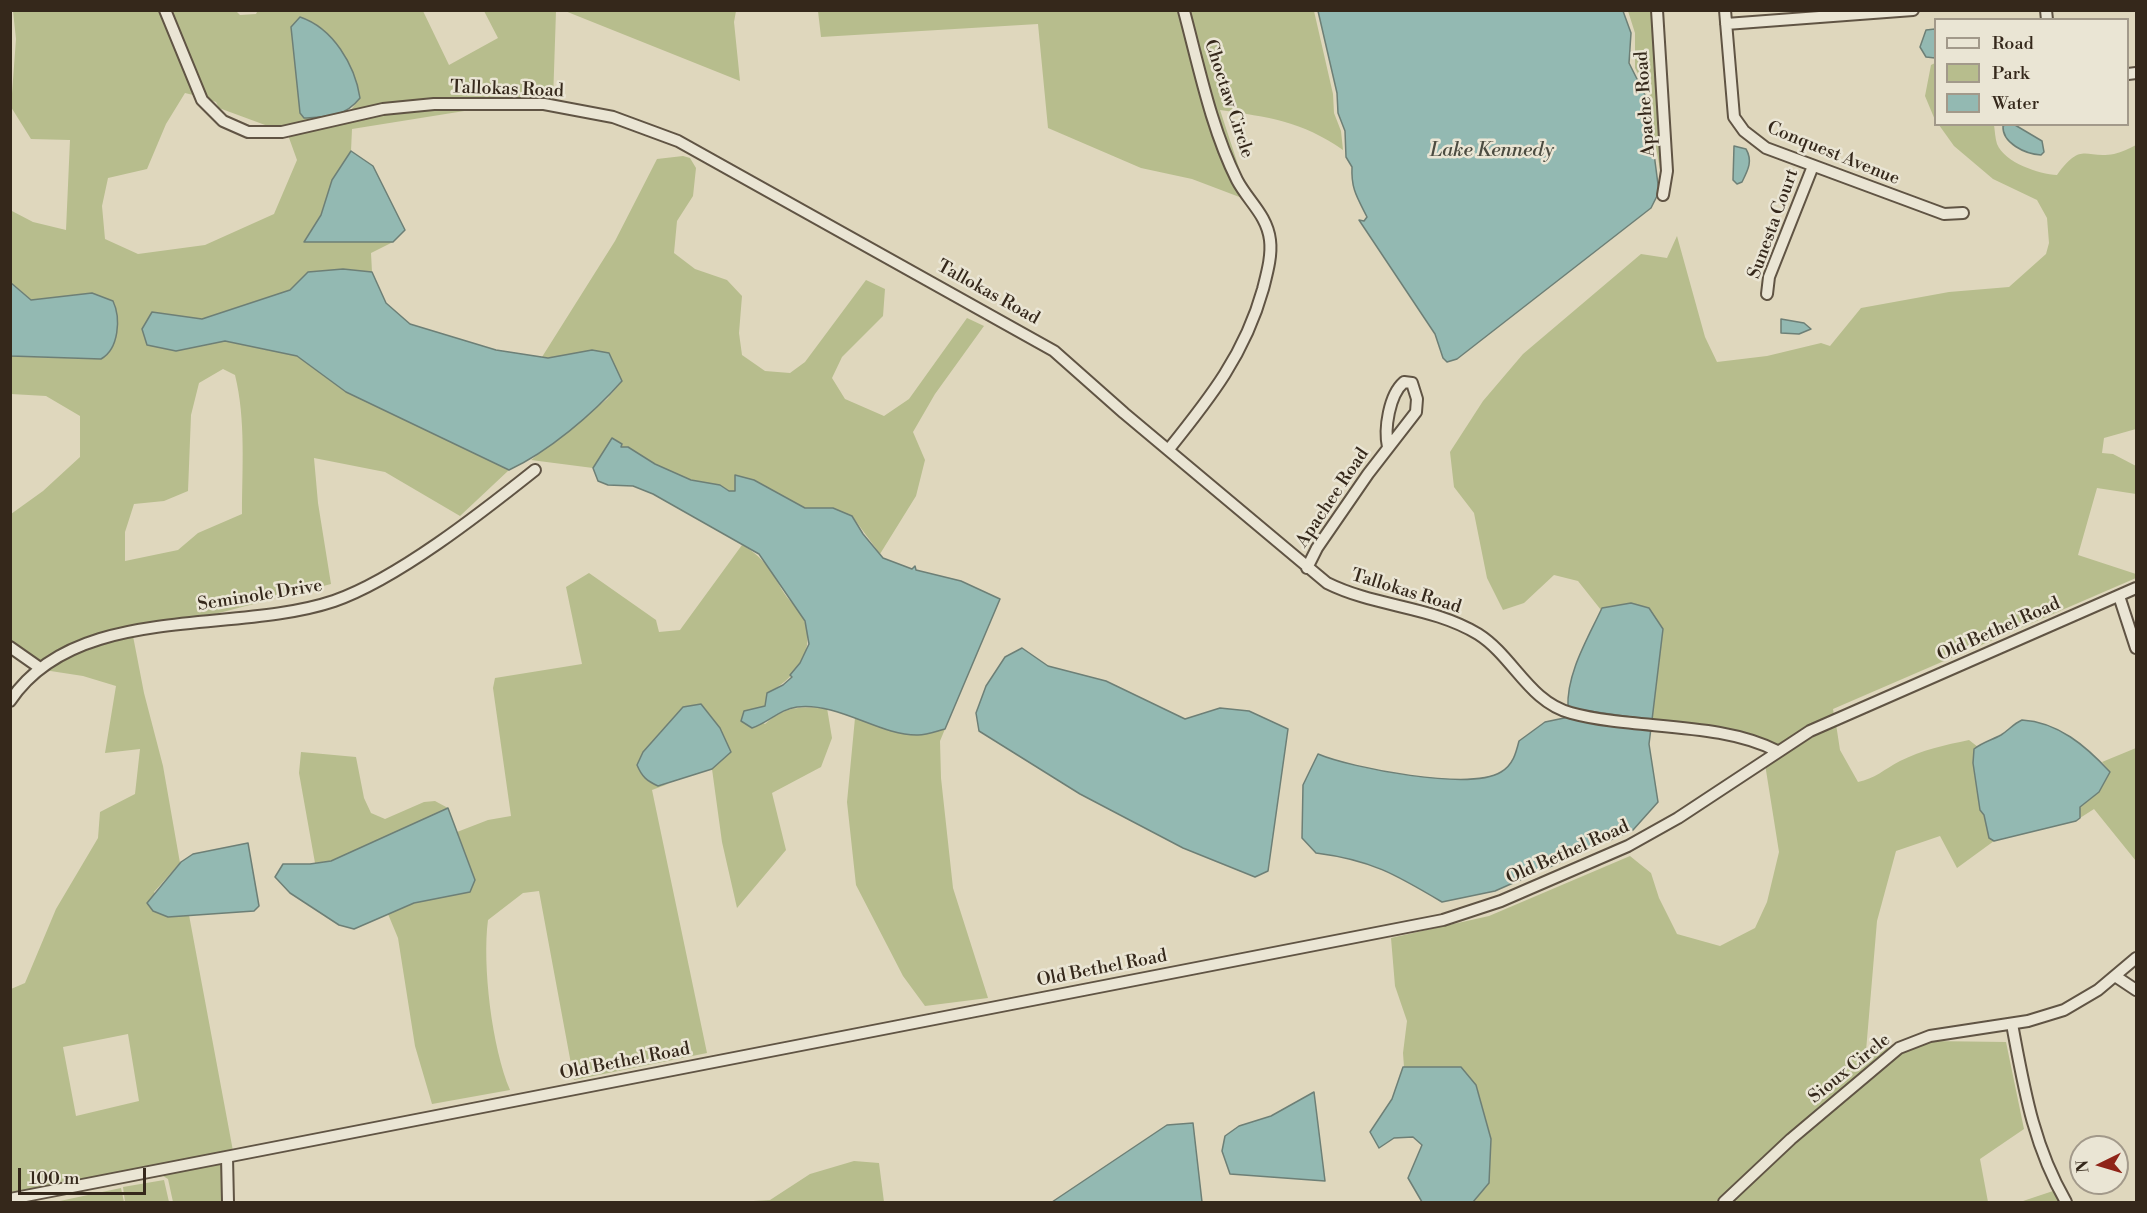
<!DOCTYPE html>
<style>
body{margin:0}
#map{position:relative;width:2147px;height:1213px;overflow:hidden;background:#dfd7bd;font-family:"Libre Bodoni",serif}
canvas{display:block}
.frame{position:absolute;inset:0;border:12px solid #35281b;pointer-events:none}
.legend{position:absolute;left:1934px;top:18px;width:195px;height:108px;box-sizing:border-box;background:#eae5d4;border:2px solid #a2998a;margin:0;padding:8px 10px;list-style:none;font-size:18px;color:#35281b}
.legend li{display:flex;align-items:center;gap:12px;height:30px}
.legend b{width:30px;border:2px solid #a2998a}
.north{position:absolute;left:2069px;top:1135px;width:60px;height:60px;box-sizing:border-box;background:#eae5d4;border:2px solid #a2998a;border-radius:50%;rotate:265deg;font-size:16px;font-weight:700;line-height:24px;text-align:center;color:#35281b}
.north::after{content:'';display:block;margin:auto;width:21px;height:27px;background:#8f2418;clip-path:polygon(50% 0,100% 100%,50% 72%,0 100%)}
.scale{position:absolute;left:18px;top:1168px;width:128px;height:27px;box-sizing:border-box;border:3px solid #35281b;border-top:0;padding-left:8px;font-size:18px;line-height:21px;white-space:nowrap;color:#35281b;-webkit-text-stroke:4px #eae5d4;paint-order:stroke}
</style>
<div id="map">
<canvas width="2147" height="1213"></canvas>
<div class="frame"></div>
<ul class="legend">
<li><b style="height:8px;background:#eae5d4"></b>Road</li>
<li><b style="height:16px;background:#b7bd8d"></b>Park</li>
<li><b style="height:16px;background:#93b9b2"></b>Water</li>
</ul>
<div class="north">N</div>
<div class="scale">100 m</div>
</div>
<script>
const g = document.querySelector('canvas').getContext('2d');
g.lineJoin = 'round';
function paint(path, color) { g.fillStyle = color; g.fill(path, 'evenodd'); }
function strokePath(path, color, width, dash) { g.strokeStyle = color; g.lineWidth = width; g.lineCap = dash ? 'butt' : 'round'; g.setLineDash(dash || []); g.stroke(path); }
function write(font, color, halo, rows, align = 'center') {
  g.font = font + ' "Libre Bodoni",serif'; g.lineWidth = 5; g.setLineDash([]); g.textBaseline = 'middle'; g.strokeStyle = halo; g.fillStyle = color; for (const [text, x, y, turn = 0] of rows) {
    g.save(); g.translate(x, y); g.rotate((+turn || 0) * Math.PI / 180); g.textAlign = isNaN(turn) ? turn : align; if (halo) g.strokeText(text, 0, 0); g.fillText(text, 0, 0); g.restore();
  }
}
paint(new Path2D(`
 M258,10L423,11L449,65L498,38L484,11H556L553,101L383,105L350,111L360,98L298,72L299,96L304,118L341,113L276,129L219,108L216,102L207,99L170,11H236L240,15L256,14Z
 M13,11H160L193,95L185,93L166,124L147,169L108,178L102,206L105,239L138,254L205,245L274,214L297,160L288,135L366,116L435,109L483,108L352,129L351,151L332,180L321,215L304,241L393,242L371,253L372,272L343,269L308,272L290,290L202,319L152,312L142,329L176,351L225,341L297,356L346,392L509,470L460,516L385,472L314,458L318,503L331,584L215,614L206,618C150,625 86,625 40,663L11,641V514L43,491L80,457V416L46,396L11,394V356L101,359C121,348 116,323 115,304L92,293L31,300L11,282L10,210L33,222L66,230L70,140L31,139L11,107L16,39ZM223,369L235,375C246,420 242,468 242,514L198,533L178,550L125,561V532L134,504L164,501L188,491L191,415L199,383Z
 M565,11H736L734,22L740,81Z
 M818,11H1314L1333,94L1334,113L1341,131L1343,150C1302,121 1268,117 1220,110L1250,201L1192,179L1141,168L1048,128L1038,24L821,37Z
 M1628,11H1652L1661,175L1654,136L1652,100L1635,68V33Z
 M1935,63V120L1925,96L1931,65Z
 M1939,125H1994C1995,131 1995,138 1997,144C2005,163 2039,174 2057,175C2082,141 2084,159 2114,154C2122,152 2130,148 2136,145V429L2104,438L2102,453L2113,454L2136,466V494L2097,488L2078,555L2136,574V578L1833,709L1834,715L1776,746L1763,739L1652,720L1663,629L1602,608L1601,610L1578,581L1554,575L1524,603L1503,610L1487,578L1474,513L1454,487L1450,452L1483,401L1523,354L1641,254L1667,258L1677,236L1705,337L1717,362L1767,356L1821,343L1830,346L1861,308L1949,292L2009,287L2046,254L2049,243L2047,218L2037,200L1993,179L1954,146Z
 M683,156L690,158L696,168L693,196L677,221L674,253L695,269L727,280L742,296L739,333L742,355L765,371L790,373L805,362L866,280L885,289L883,316L842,357L832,378L845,399L884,416L909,399L967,318L984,326L935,394L913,432L925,460L916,496L880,554L852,516L833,508H805L754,480L736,476L735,491H729L720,485L691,480L655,464L628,447H621L612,438L593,468L531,460L607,399L622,381L612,364L542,357L615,241L657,159Z
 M742,545C764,557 771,571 784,593C790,602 802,612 805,623C815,653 794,680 767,693L765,706L745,711L765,724C787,705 799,707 827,708L832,738L821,767L772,793L786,850L737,908L722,842L712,769L731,752L683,707L643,752L658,786L668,784L652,790L707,1053L574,1080L539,891L523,893L488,920C482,965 492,1048 510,1090L432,1104L415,1046L398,938L388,914L414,903L470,892L475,880L457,832L488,820L511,816L493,688L495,678L582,664L566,587L589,573L656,620L659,632L680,630Z
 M133,636L144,693L163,766L180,863L154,892L168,917L189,915L233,1151L11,1195V989L25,983L56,909L98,838L100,812L135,794L140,749L105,753L116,686L83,676L44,670L85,647ZM128,1034L139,1101L76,1116L63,1047Z
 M855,718L917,735L945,729L940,741L941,778L953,888L988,998L925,1006L903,976L856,885L847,802Z
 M1836,724L1840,750L1858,782C1874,779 1885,769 1900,761C1922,750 1945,745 1969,740L1978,747L1974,749L1973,763L1980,810L1984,815L1989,838L1994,841L1957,868L1940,836L1896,851L1877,921L1866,1051L1930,1041L2006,1042L2024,1129L1980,1159L1988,1202H1473L1489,1183L1491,1139L1476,1085L1426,1069L1404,1067L1403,1053L1407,1021L1395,986L1391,938L1489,916L1630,856L1651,873L1659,898L1677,934L1720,946L1755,928L1767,902L1779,852L1765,764Z
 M2136,748V861L2094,809L2080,818V807L2099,792L2110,772L2102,762Z
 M301,752L356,757L364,798L371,813L385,819L424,802L435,801L448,808L331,861L315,863L299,773Z
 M234,1159L221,1164V1202H173L168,1179L163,1176L24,1201Z
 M854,1161L879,1163L884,1202H737L770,1200L810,1174Z
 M164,1180L169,1202H125L123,1187Z
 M121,1188L124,1202H55Z
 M2056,1190L2065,1202H2020Z`), '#b7bd8d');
const water = new Path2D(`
 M1318,11H1623L1631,33L1629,63L1648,101L1650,137L1653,146L1659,192L1651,208L1457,359L1447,362L1443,358L1435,334L1359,220L1364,221L1367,217C1357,197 1351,189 1352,167L1346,157L1345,131L1338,113L1337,93Z
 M300,17C333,28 355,65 360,98C345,117 328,117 304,118L300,113L291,27Z
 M1935,29V58L1926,57L1920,47L1926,30Z
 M2007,124L2015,125L2042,141L2044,152L2041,155C2025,154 2002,143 2003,126Z
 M1734,146L1746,149C1753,161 1748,170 1742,182L1737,184L1733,180Z
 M351,151L373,166L405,230L393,242H304L321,215L332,180Z
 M343,269L372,272L386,303L410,324L496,350L548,358L592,350L609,353L622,381C593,414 548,452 509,470L346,392L297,356L225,341L176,351L147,345L142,329L152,312L202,319L290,290L308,272Z
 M10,282L31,300L92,293L113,301C121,318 119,349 101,359L11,356Z
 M1781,319L1804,323L1811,329L1799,334L1781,333Z
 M612,438L622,444L621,447H628L655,464L691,480L720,485L729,491H735V475L754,480L805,508H833L852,516L863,534L883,558L912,569L915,566L916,570L961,581L1000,599L945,729C937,731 927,735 918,735C880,736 839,702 797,707C780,709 769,722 752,728L741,721L744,711L765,706L767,693L783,685L792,677L790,675L800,663L809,644L805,621L759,554L653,494L633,486L608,485L598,481L593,468Z
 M1631,603L1649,608L1663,629L1652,720L1568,708C1566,674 1588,638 1602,608Z
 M1022,648L1048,666L1106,681L1185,719L1220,708L1249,711L1288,729L1268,871L1255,877L1183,848L1080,794L979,731L976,713L986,686L1005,657Z
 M701,704L720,728L731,752L712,769L658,786C647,781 642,777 637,765L643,752L683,707Z
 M1569,717L1651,728L1649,744L1658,802L1633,830L1495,891L1442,902C1395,874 1371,860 1316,853L1302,838L1303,785L1318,754C1351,768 1470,791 1501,772C1513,765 1516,753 1519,741L1545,722Z
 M2022,720C2058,722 2086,746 2110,772L2099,792L2080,807V818L2076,821L1994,841L1989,838L1984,815L1980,810L1973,763L1974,749C1983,742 1992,740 2001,735C2009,730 2013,724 2022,720Z
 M448,808L475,880L470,892L414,903L354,929L339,925L290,893L275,877L283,864H310L331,861Z
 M248,843L259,906L254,911L168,917L153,911L147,903L181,862L193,854Z
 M1403,1067H1461L1476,1085L1491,1139L1489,1183L1473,1202H1422L1408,1178L1422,1145L1413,1137L1394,1138L1379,1148L1370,1132L1392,1099Z
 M1314,1092L1325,1181L1230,1174L1222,1151L1225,1136L1239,1126L1271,1116Z
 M1193,1123L1202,1202H1052L1167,1125Z`);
paint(water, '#93b9b2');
strokePath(water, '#6d7f76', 1.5);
const minor = new Path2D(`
 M165,10L202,100L223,121L248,132H282L383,109L434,104H544L613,117L678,141L1054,351L1124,413L1327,583C1375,607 1432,606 1478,634C1513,656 1529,702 1571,713C1633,730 1720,721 1777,751
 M1657,10L1667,171L1663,195
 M1725,10L1734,117L1744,131L1766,148L1944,214L1963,213
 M2046,10L2047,20
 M1726,24L1913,10
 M2128,74L2136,73
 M1767,294L1769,277L1813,166
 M1169,449C1210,398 1245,354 1263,289C1267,273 1272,256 1270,240C1267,215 1248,201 1237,180C1211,128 1199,67 1184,11
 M1307,568L1317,548L1368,474L1416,412L1417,399L1412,383L1404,382C1389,395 1384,429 1388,447
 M2119,596L2136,648
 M10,647L40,668
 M10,701C76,602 233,635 334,601C397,579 481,513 535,470
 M2115,976L2136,990
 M2012,1024C2024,1088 2033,1145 2066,1202
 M227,1157L228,1202
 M10,1199L1443,920L1501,901L1628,846L1678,818L1810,731L2136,588
 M1724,1202L1791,1139L1899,1048L1930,1036L2028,1021L2064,1010L2098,990L2136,958`);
strokePath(minor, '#605444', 14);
strokePath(minor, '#eae5d4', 10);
write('18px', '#35281b', '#eae5d4', [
 ["Tallokas Road",507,90,2],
 ["Choctaw Circle",1228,99,72],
 ["Apache Road",1646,104,-94],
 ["Conquest Avenue",1833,154,22],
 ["Sunesta Court",1774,224,-70],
 ["Tallokas Road",988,293,29],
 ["Apachee Road",1333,498,-56],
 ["Tallokas Road",1406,592,17],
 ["Seminole Drive",260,596,-9],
 ["Old Bethel Road",1999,630,-24],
 ["Old Bethel Road",1568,853,-24],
 ["Old Bethel Road",1102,969,-11],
 ["Old Bethel Road",625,1062,-11],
 ["Sioux Circle",1850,1069,-39]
]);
write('italic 20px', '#4c4c41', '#eae5d4', [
 ["Lake Kennedy",1492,151]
]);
</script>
